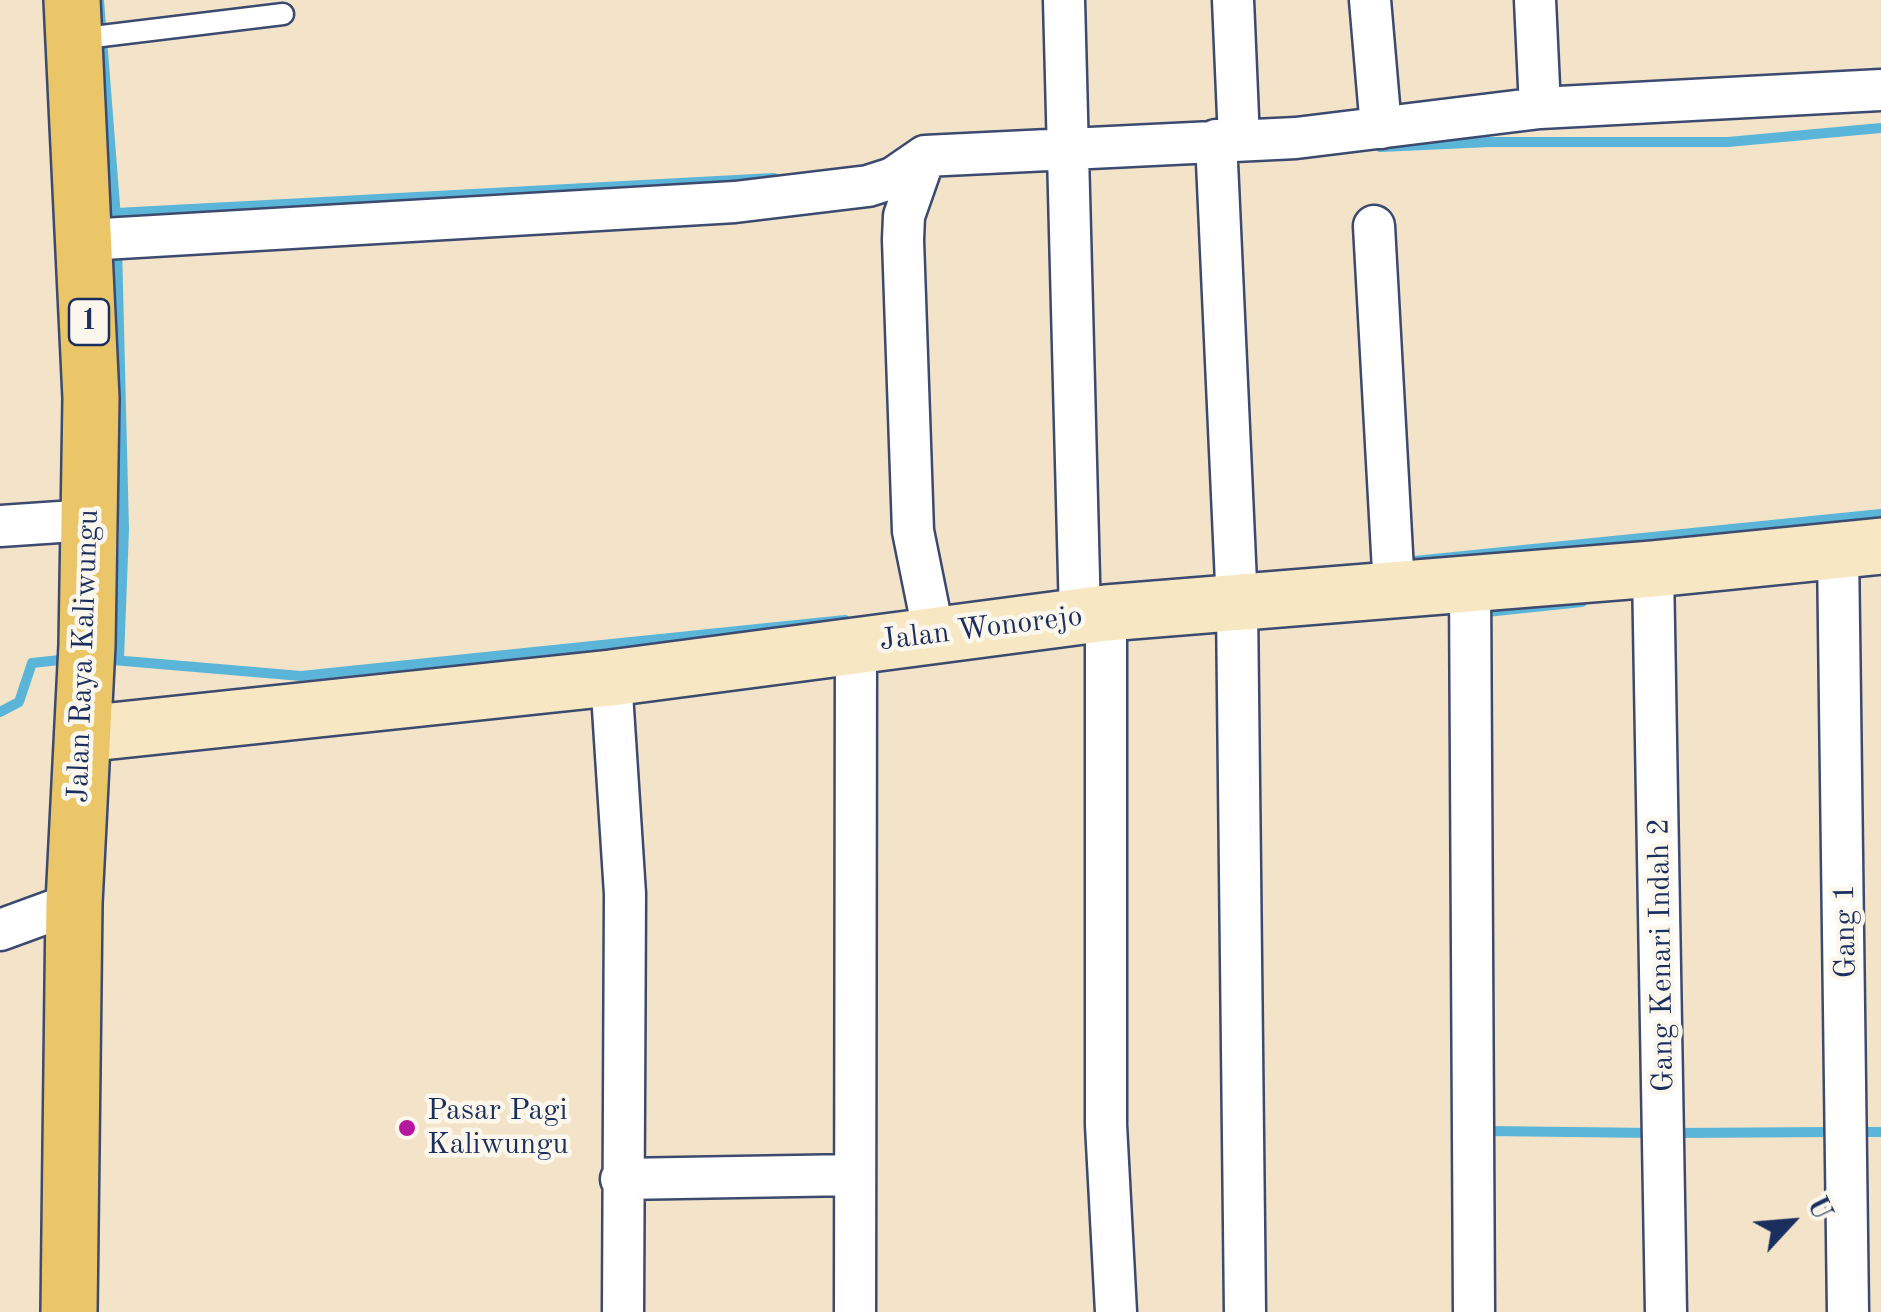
<!DOCTYPE html>
<style>
body{margin:0}
#map{position:relative;width:1881px;height:1312px;overflow:hidden;background:#f3e4c9;font-family:"Old Standard TT",serif}
canvas{display:block}
.north{position:absolute;left:1741px;top:1172px;width:100px;height:100px;-webkit-text-stroke:8px #fbf7ec;paint-order:stroke;rotate:64deg;font-size:28px;font-weight:700;line-height:40px;text-align:center;color:#1b2f5e}
.north::after{content:'';display:block;margin:auto;width:35px;height:45px;background:#1b2f5e;clip-path:polygon(50% 0,100% 100%,50% 72%,0 100%)}
</style>
<div id="map">
<canvas width="1881" height="1312"></canvas>
<div class="north">U</div>
</div>
<script>
const g = document.querySelector('canvas').getContext('2d');
g.lineJoin = 'round';
function strokePath(path, color, width, dash) { g.strokeStyle = color; g.lineWidth = width; g.lineCap = dash ? 'butt' : 'round'; g.setLineDash(dash || []); g.stroke(path); }
function write(font, color, halo, rows, align = 'center') {
  g.font = font + ' "Old Standard TT",serif'; g.lineWidth = 9; g.setLineDash([]); g.textBaseline = 'middle'; g.strokeStyle = halo; g.fillStyle = color; for (const [text, x, y, turn = 0] of rows) {
    g.save(); g.translate(x, y); g.rotate((+turn || 0) * Math.PI / 180); g.textAlign = isNaN(turn) ? turn : align; if (halo) g.strokeText(text, 0, 0); g.fillText(text, 0, 0); g.restore();
  }
}
strokePath(new Path2D(`
 M99,0L116,218
 M1380,147L1490,142H1728L1881,128
 M116,213L774,178
 M117,245L124,530L119,659
 M1414,561L1881,514
 M1485,619L1486,612L1582,602
 M101,659L301,676L845,620
 M0,712L19,702L32,663L69,659
 M1485,1131L1655,1133
 M1852,1132H1881
 M1672,1133L1835,1132`), '#5bb5d8', 10);
const lane = new Path2D(`
 M77,39L283,14`);
const street = new Path2D(`
 M1064,0L1080,616
 M1233,0L1239,140
 M1370,0L1381,128
 M1535,0L1540,108
 M1216,140L1237,605L1245,1312
 M925,156L904,216L903,240L913,531L934,635
 M1374,226L1394,589
 M86,240L735,202L868,186L893,178L925,156L1296,138L1540,108L1881,90
 M0,526L89,520
 M1838,550L1848,1312
 M1653,569L1666,1312
 M1470,582L1474,1312
 M1106,613V1125L1116,1312
 M611,678L625,894L623,1312
 M0,930L74,903
 M621,1179L854,1175
 M855,1312L856,645`);
const secondary = new Path2D(`
 M83,734L611,678L1106,613L1653,569L1881,546`);
const primary = new Path2D(`
 M69,1312L74,903L87,645L91,398L72,0`);
strokePath(lane, '#3b4a6e', 25);
strokePath(street, '#3b4a6e', 45);
strokePath(secondary, '#3b4a6e', 60);
strokePath(primary, '#3b4a6e', 60);
strokePath(lane, '#fff', 20);
strokePath(street, '#fff', 40);
strokePath(secondary, '#f7e8c3', 55);
strokePath(primary, '#eac669', 55);
for (const [x, y, r, color] of [
 [407,1128,10,"#b5179e"]
]) { const dot = new Path2D(); dot.arc(x, y, r, 0, 2 * Math.PI); g.fillStyle = color; g.fill(dot); strokePath(dot, '#fbf7ec', 4); }
for (const [x, y, w] of [
 [89,322,40]
]) { const box = new Path2D(); box.roundRect(x - w / 2, y - 23, w, 46, 8); g.fillStyle = '#fbf7ec'; g.fill(box); strokePath(box, '#1b2f5e', 2.5); }
write('bold 28px', '#1b2f5e', null, [
 ["1",89,322]
]);
write('30px', '#1b2f5e', '#fbf7ec', [
 ["Jalan Wonorejo",981,629,-7],
 ["Jalan Raya Kaliwungu",84,656,-88],
 ["Gang 1",1846,931,-91],
 ["Gang Kenari Indah 2",1662,955,-91]
]);
write('30px', '#1b2f5e', '#fbf7ec', [
 ["Pasar Pagi",427,1111],
 ["Kaliwungu",427,1145]
], 'left');
</script>
